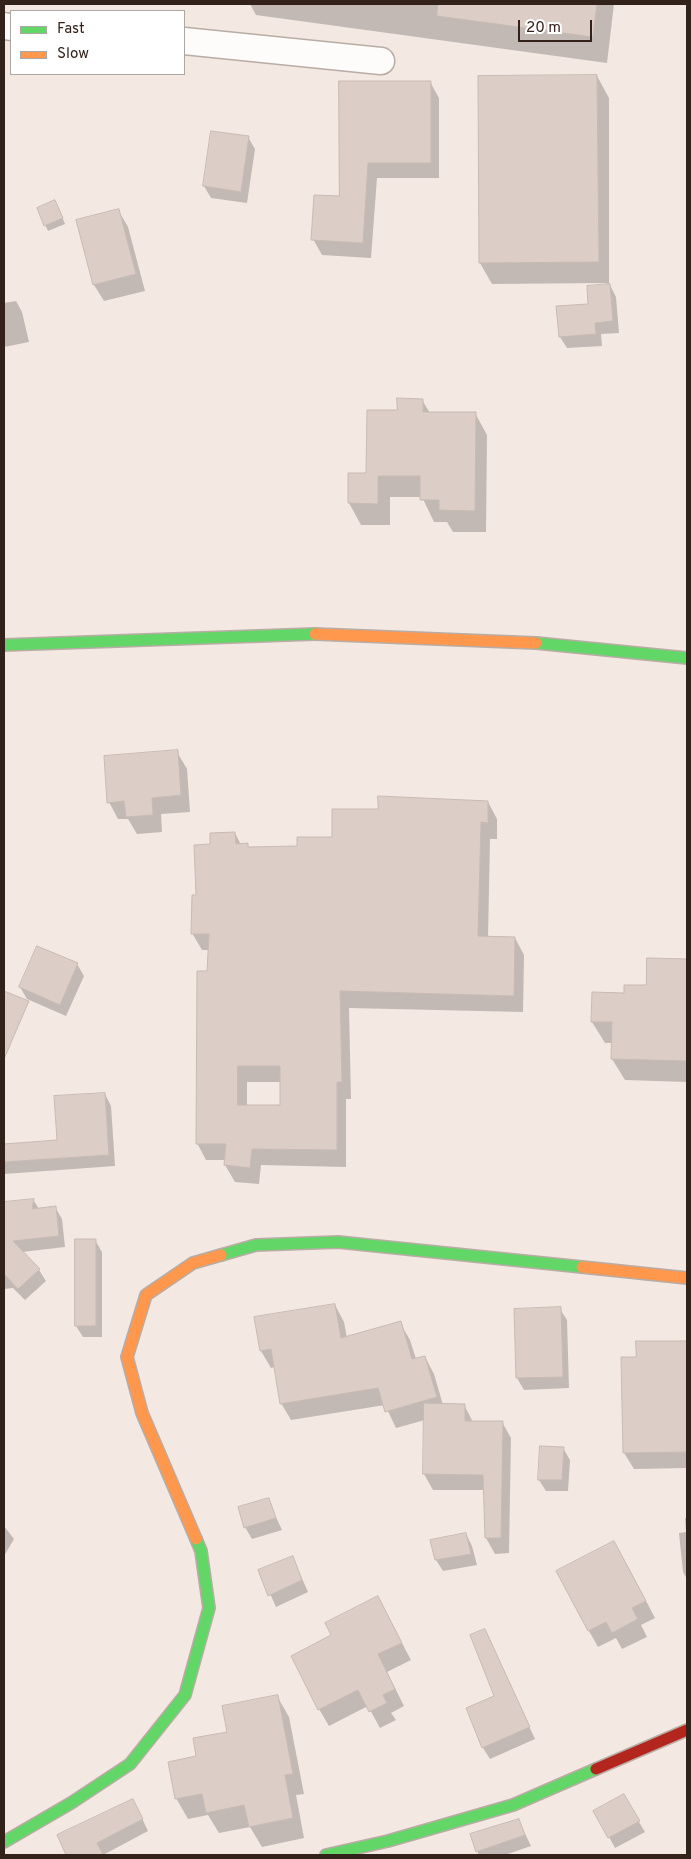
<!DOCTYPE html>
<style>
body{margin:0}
#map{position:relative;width:691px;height:1859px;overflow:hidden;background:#f3e8e2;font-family:Overpass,sans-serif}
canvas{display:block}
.frame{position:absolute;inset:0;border:5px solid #332219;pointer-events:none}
.legend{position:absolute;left:10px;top:10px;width:175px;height:65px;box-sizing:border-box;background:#fff;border:1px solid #ada7a3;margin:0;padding:6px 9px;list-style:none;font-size:15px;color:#332219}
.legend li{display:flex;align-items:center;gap:10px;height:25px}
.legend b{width:25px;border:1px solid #ada7a3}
.scale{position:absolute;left:518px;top:20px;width:74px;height:22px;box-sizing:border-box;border:2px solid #332219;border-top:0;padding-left:6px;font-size:15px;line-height:18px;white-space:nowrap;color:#332219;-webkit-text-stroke:4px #fff;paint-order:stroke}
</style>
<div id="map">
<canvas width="691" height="1859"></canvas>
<div class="frame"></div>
<ul class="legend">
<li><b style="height:6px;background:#63d668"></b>Fast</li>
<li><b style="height:6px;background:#ff974d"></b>Slow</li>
</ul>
<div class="scale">20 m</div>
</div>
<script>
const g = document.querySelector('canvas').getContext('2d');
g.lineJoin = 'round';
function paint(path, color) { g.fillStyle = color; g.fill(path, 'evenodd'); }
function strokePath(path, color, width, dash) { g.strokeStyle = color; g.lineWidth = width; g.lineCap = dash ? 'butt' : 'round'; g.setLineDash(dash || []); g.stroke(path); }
paint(new Path2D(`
 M250,4H614L607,63L256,15Z
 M597,76L609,98V283L616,297L619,333L601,334L602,346L567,348L560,337L558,307L590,305L607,283L492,284L480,263Z
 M430,82L439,98V178H377L371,258L322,255L313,239L341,198Z
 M212,132L248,137L255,149L247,203L211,198L204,186Z
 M58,207L65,224L48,231L38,209Z
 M118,210L128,227L145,291L104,301L94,285Z
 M16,301L22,312L29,342L4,347V303Z
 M422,400L430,413H475L487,435L486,532H453L447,522H434L422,497H390V525H361L349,503V474H367L398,411Z
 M177,752L187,769L190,812L161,814L162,832L137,834L128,819H118L109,802Z
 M488,802L497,819V839H490L488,938H515L524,955L523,1012L349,1008L351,1099H346V1167L261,1165L259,1184L235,1182L225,1165L226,1160H206L197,1143L209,950H202L192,933L197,897L212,845L235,833L241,845L247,844L249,848L298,847L334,838L379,810ZM247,1082H281L282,1107H247Z
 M648,959L687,960V1082L625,1080L612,1059L613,1043H605L592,1022L647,986Z
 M77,964L84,976L66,1016L27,999L20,987Z
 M105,1094L111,1106L115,1166L4,1174V1145L58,1141Z
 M34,1201L39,1209L55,1207L62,1219L65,1247L22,1252L39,1270L46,1281L25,1300L13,1288L4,1289V1203Z
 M95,1240L102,1252V1337H83L76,1326Z
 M335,1305L344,1322L347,1338L400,1323L410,1340L416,1359L425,1357L434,1374L443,1405H464L473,1422H502L511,1438L509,1553L495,1554L486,1538L484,1490H433L424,1474L425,1420L396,1428L385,1405L291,1420L281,1403L275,1367L271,1368L261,1351L256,1318Z
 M560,1309L567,1320L569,1388L524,1390L517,1378L515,1310Z
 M687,1341V1468L634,1469L624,1453L637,1358V1342Z
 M563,1448L570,1460L568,1491H546L539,1480Z
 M268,1500L282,1530L252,1539L245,1527Z
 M685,1518H687V1579L683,1572L679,1533L686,1532Z
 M4,1526L14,1539L4,1556Z
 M466,1534L472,1546L477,1565L443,1571L436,1560L431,1541Z
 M293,1558L308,1592L276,1607L260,1571Z
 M624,1559L655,1618L641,1625L647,1637L622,1649L616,1638L598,1647L589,1631Z
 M378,1598L411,1660L387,1672L404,1706L391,1713L396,1720L380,1728L368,1706L329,1726L319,1709L333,1636Z
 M484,1630L535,1739L490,1759L483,1748L496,1697Z
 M277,1696L289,1717L304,1794L296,1795L304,1838L262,1847L250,1827L219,1833L208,1815L188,1819L176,1798L198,1757Z
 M623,1796L645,1832L615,1848L595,1811Z
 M139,1812L148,1831L103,1855H68L59,1836Z
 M519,1821L531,1846L505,1855H479L477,1851Z`), '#0003');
const building = new Path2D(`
 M438,4H597L593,37L437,16Z
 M597,75L599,262L479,263L478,76Z
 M339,81H431V163H368L363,243L311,240L314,195L339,196Z
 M211,131L249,136L241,192L203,186Z
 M55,200L63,218L44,226L37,208Z
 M119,209L136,274L93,285L76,220Z
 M610,284L613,321L595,323L596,334L559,337L556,306L588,304L587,286Z
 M397,398L423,399V412H476L475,511L439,510V500H420V476H378V504L348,503V473H366L367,410H397Z
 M178,750L181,795L152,798L153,815L126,817L124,801L107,803L104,756Z
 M378,796L488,801V823L481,822L478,936L515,937L514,996L340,991L342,1082H337V1150L252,1149L250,1168L224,1165L226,1144H196L197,971H207L209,934H191L192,895H196L194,845L210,844V833L235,832L236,844L248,843V847L297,846V837H332V809H378ZM238,1066H280V1105H238Z
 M37,946L78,963L60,1005L19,987Z
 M647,958L687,959V1061L611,1059L612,1022H591L592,992L624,993V985H646Z
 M4,991L29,1001L4,1059Z
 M105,1093L109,1155L4,1162V1144L57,1140L54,1096Z
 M34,1199L32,1209L56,1206L59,1236L13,1241L40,1269L18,1289L4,1274V1202Z
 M75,1239H96V1326H75Z
 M335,1304L341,1338L401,1321L412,1359L425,1356L437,1397L385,1412L378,1388L280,1404L271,1349L260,1351L254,1317Z
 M561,1307L563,1377L516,1378L514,1309Z
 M636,1341H687V1452L623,1453L621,1357H636Z
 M424,1403L465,1404V1421H503L501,1538H485L483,1475L423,1474Z
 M540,1446L564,1447L562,1480H538Z
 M269,1498L276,1518L244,1528L238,1507Z
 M466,1533L471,1554L435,1560L430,1540Z
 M614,1541L646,1601L632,1608L638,1619L612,1633L606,1622L588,1631L556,1571Z
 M293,1556L302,1580L268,1596L258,1570Z
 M378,1596L402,1643L378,1654L395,1689L383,1695L387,1703L369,1712L358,1690L318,1710L291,1656L331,1635L325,1623Z
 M485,1629L530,1727L482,1748L466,1708L494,1696L470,1635Z
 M278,1695L293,1774L285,1775L293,1818L249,1827L244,1805L206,1813L202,1794L175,1799L168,1762L196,1756L193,1738L227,1732L222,1706Z
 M624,1794L640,1821L608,1838L593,1811Z
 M133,1799L143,1819L97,1843L103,1855H66L57,1835Z
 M519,1819L525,1835L476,1852L470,1834Z`);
paint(building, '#dccec7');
strokePath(building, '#c8bab3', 1);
const street = new Path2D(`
 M4,26L11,27
 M184,41L381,61`);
const fast = new Path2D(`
 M536,643L687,658
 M4,645L315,634
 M221,1255L256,1245L338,1242L582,1267
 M4,1842L71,1803L130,1764L185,1695L209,1608L201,1551L196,1539
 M326,1855L388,1841L513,1805L596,1769`);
const slow = new Path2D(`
 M315,634L536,643
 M582,1267L687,1278
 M196,1539L142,1413L127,1357L146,1295L193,1263L221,1255`);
const jam = new Path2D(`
 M596,1769L687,1730`);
strokePath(street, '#b9aca5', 29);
strokePath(fast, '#b9aca5', 14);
strokePath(slow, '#b9aca5', 14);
strokePath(jam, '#b9aca5', 14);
strokePath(street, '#fdfcfb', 26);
strokePath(fast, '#63d668', 11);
strokePath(slow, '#ff974d', 11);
strokePath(jam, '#b3261e', 11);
</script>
